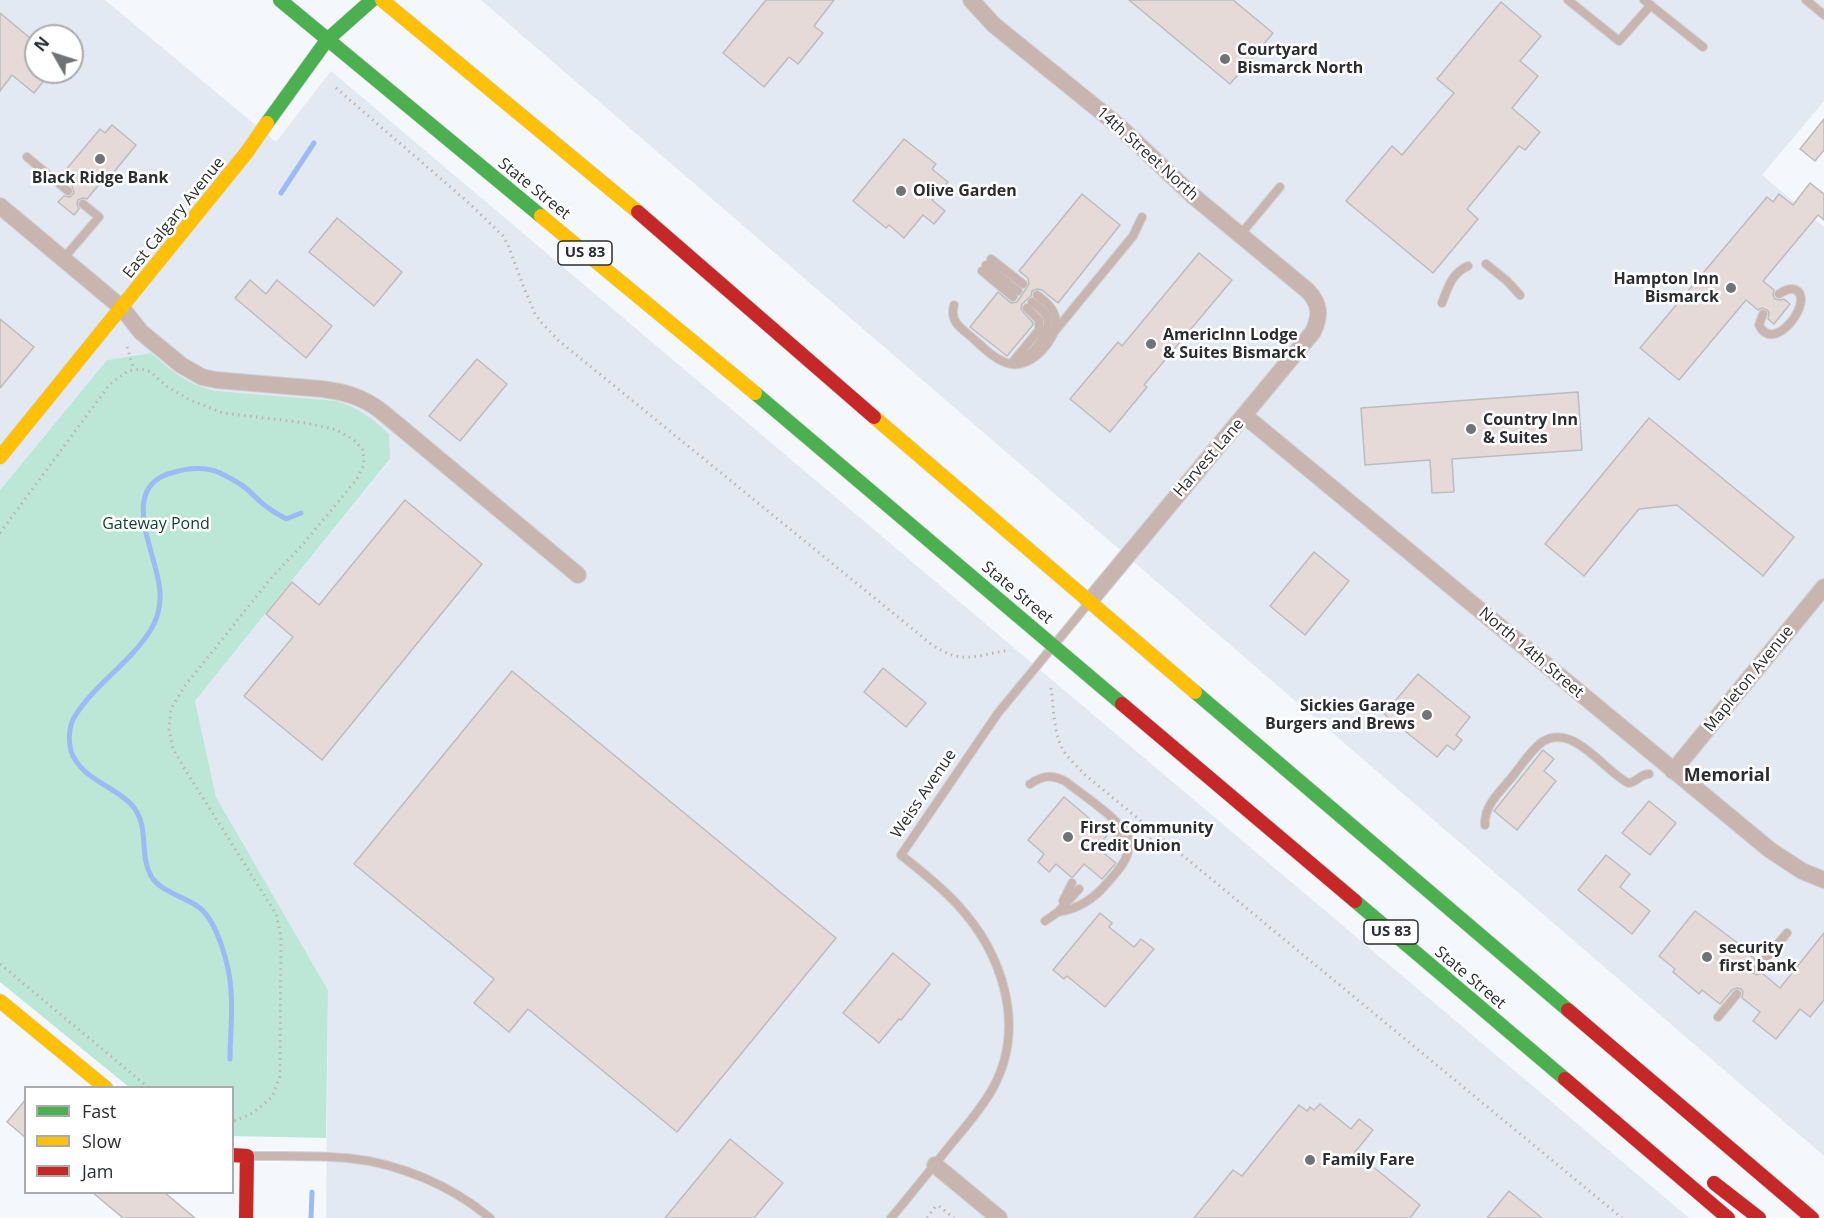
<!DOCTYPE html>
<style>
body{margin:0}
#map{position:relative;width:1824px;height:1218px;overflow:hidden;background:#f4f7fb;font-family:"Open Sans",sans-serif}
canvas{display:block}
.legend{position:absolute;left:24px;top:1086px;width:210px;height:108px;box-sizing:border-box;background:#fff;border:2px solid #aaabac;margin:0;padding:8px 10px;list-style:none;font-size:18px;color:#2b2d30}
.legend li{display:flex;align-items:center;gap:12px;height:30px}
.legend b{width:30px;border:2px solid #aaabac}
.north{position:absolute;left:24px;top:24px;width:60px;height:60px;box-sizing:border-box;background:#fff;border:2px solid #aaabac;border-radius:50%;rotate:309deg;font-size:16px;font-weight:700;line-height:24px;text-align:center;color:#2b2d30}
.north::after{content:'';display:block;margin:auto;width:21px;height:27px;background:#717477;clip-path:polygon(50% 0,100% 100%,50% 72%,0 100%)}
</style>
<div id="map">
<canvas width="1824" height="1218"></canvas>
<ul class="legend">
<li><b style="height:8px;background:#4caf50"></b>Fast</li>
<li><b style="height:8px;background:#ffc107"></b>Slow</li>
<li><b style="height:8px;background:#c62828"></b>Jam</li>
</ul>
<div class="north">N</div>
</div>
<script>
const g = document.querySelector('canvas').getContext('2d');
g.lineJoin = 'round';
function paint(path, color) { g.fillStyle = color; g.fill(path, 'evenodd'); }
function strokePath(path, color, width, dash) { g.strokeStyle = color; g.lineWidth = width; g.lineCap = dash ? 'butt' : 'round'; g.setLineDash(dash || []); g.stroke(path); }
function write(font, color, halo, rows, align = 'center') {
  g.font = font + ' "Open Sans",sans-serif'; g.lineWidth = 5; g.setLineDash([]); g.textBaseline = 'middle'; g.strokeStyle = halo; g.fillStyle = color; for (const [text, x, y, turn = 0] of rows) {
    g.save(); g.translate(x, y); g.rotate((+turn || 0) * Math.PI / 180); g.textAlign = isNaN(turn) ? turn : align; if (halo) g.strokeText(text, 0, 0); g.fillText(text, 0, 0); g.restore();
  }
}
paint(new Path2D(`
 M0,0H105L276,142L331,71L1689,1218H326L328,990L216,797L195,701L390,460L216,391L199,388L182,379L150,353L107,360L0,490ZM36,36H72V72H36Z
 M481,0H1824V101L1762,175L1824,227V1156Z`), '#e3e9f3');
paint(new Path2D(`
 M151,353C172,371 187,385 216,391L336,401C359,408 372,418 389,434L390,459L195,701L216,797L328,990L326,1138L233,1136L232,1088L129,1087L0,982V490L107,360Z`), '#bce6d6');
strokePath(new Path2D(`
 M281,193L314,143
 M230,1059C230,1036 233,1013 231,991C230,968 218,923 200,908C186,897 160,892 151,876C138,852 151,826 131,804C112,785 80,778 71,751C68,740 69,725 75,716C95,684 130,663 150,631C157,620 161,606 160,592C158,554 115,485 175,472C189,468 206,467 220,473C226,476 234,480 240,484C250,490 257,500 267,507C273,512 280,515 286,519L301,513
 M311,1218L312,1192`), '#9cbbf5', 5);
const building = new Path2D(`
 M766,0H834L814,26L823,33L798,64L789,57L764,87L723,53Z
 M1129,0H1233L1273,33L1230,84Z
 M1501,2L1541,36L1520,61L1538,76L1512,108L1540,132L1525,150L1519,146L1467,209L1478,219L1433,273L1346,201L1392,146L1402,155L1454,93L1437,79Z
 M0,13L36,43V72H51L34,93L12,75L0,91Z
 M1824,119V150L1815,161L1800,149Z
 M112,125L136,145L105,183L102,181L87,199L83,198L78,200L77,204L79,209L74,215L58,202L64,196L70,197L74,193L72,186L75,182L64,172L100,129L105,133Z
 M904,139L936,164L932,169L948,182L932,200L945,211L934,224L923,215L904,238L889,225L886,228L853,201Z
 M1810,183L1824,194V220L1818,215L1763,281L1774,290L1773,295L1775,299L1780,300L1784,299L1790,304L1774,324L1768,319L1769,313L1767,310L1762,308L1758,310L1746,300L1679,380L1640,348L1767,197L1773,202L1779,194L1793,205Z
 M1082,194L1120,225L1058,303L1042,290L1037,289L1032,291L1031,296L1022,304L1021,309L1033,323V325L1007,356L970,327L998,292L1011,303L1017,302L1029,284L1028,278L1019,271Z
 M337,218L402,272L374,306L309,252Z
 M1199,253L1232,280L1144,385L1147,387L1110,432L1070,399L1118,342L1122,346Z
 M250,280L266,294L277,280L332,326L306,358L235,298Z
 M0,319L34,347L0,388Z
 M477,359L507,384L460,441L429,416Z
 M1578,392L1582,450L1452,459L1454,492L1432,493L1430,460L1365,465L1361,408Z
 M1649,418L1794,537L1763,576L1677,505L1639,509L1584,576L1545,544Z
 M405,500L482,564L322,760L244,696L293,637L266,614L292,582L319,605Z
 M1314,552L1349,581L1305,635L1270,606Z
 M883,668L926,703L906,727L864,692Z
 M512,671L836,938L677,1132L528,1009L509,1032L474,1003L494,979L354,864Z
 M1418,674L1470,717L1456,735L1462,740L1454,750L1447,745L1437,757L1384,714Z
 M1543,750L1554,759L1544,771L1556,781L1517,830L1494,811Z
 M1064,797L1108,834L1097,848L1116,863L1102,879L1084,864L1073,877H1071L1056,864L1049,872L1038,862L1044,854L1028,840Z
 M1649,801L1676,823L1650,855L1622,833Z
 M1606,855L1630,874L1620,887L1650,911L1632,934L1578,890Z
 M1695,911L1739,944L1738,946L1755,959L1751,964L1753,973L1756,975L1762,973L1780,988L1824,933V1000L1810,1017L1800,1009L1776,1039L1753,1021L1760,1012L1742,998L1743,992L1741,989L1737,988L1732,990L1720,1004L1702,990L1699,994L1673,972L1675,969L1659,956Z
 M1100,913L1112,923L1109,927L1134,947L1141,939L1154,949L1105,1007L1067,976L1064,979L1053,970Z
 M893,953L930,984L901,1020L899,1019L879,1043L843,1013Z
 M26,1099V1138L7,1122Z
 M1320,1104L1351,1129L1359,1119L1373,1130L1355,1152L1420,1205L1410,1218H1194L1233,1170L1242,1176L1299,1105L1307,1111L1310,1107L1314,1110Z
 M730,1139L783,1183L754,1218H665Z
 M1509,1191L1542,1218H1487Z
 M92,1192H164L195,1218H123Z`);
paint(building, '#e5dad8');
strokePath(building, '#bcbcbd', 1.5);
const lane = new Path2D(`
 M1568,0L1619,41L1651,5
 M1644,0L1703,47
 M1806,0L1824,15
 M27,157L68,191
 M1240,235L1280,187
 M63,259L99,217L83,204
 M991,259L1023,284
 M1486,264L1507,281L1520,295
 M986,265L1018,291
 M982,271L1013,297
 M1442,303C1448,287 1452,273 1468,266
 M954,305C950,320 958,326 969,335C981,345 995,361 1011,364C1031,368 1057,340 1056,321C1055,309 1046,302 1037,295
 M1763,314L1759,325C1774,356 1815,300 1796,290C1790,287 1784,291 1779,294
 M1055,331L1133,236L1142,217
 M1023,361C1033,351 1054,331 1046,315C1043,310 1037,306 1032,302
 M1011,364L1039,330V320L1027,308
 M1030,784C1042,776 1051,774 1065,781C1080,793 1121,820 1128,837C1130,842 1129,850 1127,855C1124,865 1115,874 1108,882C1095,898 1079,909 1058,912
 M1115,824L1118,833L1116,843
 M1485,825C1484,805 1500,792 1512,777C1521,766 1530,751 1542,742C1573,722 1603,770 1628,783C1636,783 1640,774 1649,774
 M1063,901L1072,883
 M1045,921L1058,912L1079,889
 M1757,969L1787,933
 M1718,1017L1737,994
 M250,1156C282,1156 315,1155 347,1158C398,1163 451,1185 490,1218
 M891,1218C912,1193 932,1168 952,1143C967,1125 982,1108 993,1088C1027,1025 1002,952 956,903C939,885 920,870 901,855L998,713L1087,605`);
const street = new Path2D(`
 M971,0L994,25L1120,127L1192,195L1308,291C1320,304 1321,315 1313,332L1089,602
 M0,206L122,308L141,332L181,365L202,377L216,380L322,389C345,392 363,397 381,411L578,575
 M1245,416L1770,850L1802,871L1824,880
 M1673,771L1824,587
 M935,1165L999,1218`);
const fast = new Path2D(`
 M280,0L541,216
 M267,123L327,40L372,0
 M755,393L1122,704
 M1195,692L1568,1010
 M1355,901L1565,1079`);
const slow = new Path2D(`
 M382,0L638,212
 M541,216L755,393
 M874,417L1195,692
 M0,457L247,152L267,123
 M0,1001L106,1088`);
const jam = new Path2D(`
 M638,212L874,417
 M1122,704L1355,901
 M1568,1010L1812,1218
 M1565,1079L1728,1218
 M232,1155L247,1156L246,1218
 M1714,1183L1759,1218`);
strokePath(lane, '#d1d3d6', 10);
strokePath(street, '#d1d3d6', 18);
strokePath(fast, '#d1d3d6', 15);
strokePath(slow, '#d1d3d6', 15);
strokePath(jam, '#d1d3d6', 15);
strokePath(new Path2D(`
 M336,88L470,204L503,236L508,245L524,288L535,314L542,323L558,340L931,644C963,666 975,655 1010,650
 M127,347L134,370
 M0,533L110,384L128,371L142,369L151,372L166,386L190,400L223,413L306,423L337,430L354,440L363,450L364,464L357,479L304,543L272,577L184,687L171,709L169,729L173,749L186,771L276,914L281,936L280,1076L272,1097L253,1113L232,1122
 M1051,688C1054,708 1053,735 1065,753C1070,760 1078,767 1084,774L1622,1218
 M1140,845L1149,841L1156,833
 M0,964L149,1088
 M927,1218L935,1207L939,1206L954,1218`), '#beb4b2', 3, [1.5, 4.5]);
strokePath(lane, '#c8b5af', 8);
strokePath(street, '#c8b5af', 16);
strokePath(fast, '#4caf50', 14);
strokePath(slow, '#ffc107', 14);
strokePath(jam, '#c62828', 14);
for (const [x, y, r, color] of [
 [1225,59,6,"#717477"],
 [100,159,6,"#717477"],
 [901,191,6,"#717477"],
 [1731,288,6,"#717477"],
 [1151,344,6,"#717477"],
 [1471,429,6,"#717477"],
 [1427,715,6,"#717477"],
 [1068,837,6,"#717477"],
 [1707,957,6,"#717477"],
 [1310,1160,6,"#717477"]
]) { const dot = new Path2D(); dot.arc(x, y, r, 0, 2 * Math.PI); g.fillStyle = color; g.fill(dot); strokePath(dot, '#fff', 2); }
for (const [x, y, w] of [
 [585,253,54],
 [1391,932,54]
]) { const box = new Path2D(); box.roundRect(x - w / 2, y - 12, w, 24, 4.5); g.fillStyle = '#fff'; g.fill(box); strokePath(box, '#2b2d30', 1.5); }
write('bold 15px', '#2b2d30', null, [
 ["US 83",585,253],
 ["US 83",1391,932]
]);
write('bold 16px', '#2b2d30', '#fff', [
 ["Courtyard",1237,50],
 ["Bismarck North",1237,68],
 ["Black Ridge Bank",100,178,"center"],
 ["Olive Garden",913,191],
 ["Hampton Inn",1719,279,"right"],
 ["Bismarck",1719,297,"right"],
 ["AmericInn Lodge",1163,335],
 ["& Suites Bismarck",1163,353],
 ["Country Inn",1483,420],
 ["& Suites",1483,438],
 ["Sickies Garage",1415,706,"right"],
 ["Burgers and Brews",1415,724,"right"],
 ["First Community",1080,828],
 ["Credit Union",1080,846],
 ["security",1719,948],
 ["first bank",1719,966],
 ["Family Fare",1322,1160]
], 'left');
write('16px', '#2b2d30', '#fff', [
 ["14th Street North",1147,154,42],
 ["State Street",534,189,39],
 ["East Calgary Avenue",174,218,-51],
 ["Harvest Lane",1209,458,-49],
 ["State Street",1017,593,40],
 ["North 14th Street",1531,653,40],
 ["Mapleton Avenue",1749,679,-51],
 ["Weiss Avenue",924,794,-56],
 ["State Street",1470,978,40]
]);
write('16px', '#0f4330', '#fff', [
 ["Gateway Pond",156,524]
]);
write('bold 18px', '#2b2d30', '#fff', [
 ["Memorial",1727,776]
]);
</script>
